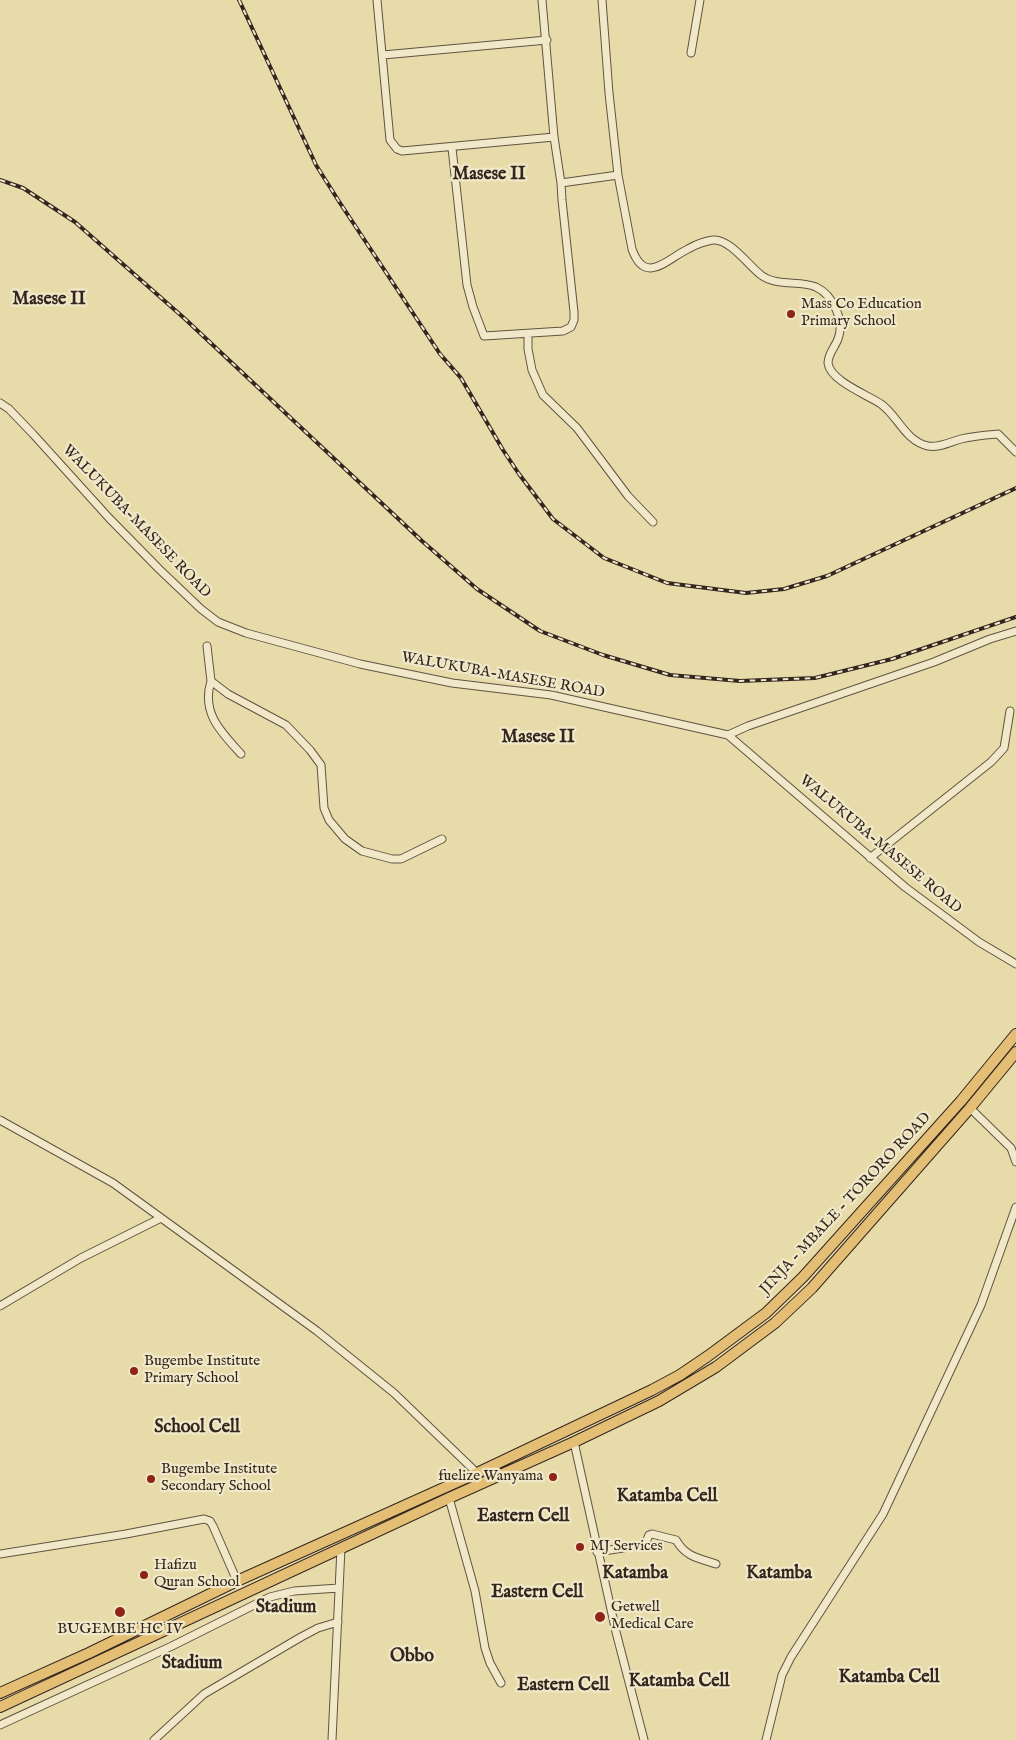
<!DOCTYPE html>
<style>
body{margin:0}
canvas{display:block;background:#e8dbaa}
</style>
<canvas width="1016" height="1740"></canvas>
<script>
const g = document.querySelector('canvas').getContext('2d');
g.lineJoin = 'round';
function strokePath(path, color, width, dash) { g.strokeStyle = color; g.lineWidth = width; g.lineCap = dash ? 'butt' : 'round'; g.setLineDash(dash || []); g.stroke(path); }
function write(font, color, halo, rows, align = 'center') {
  g.font = font + ' "IM FELL English",serif'; g.lineWidth = 4.5; g.setLineDash([]); g.textBaseline = 'middle'; g.strokeStyle = halo; g.fillStyle = color; for (const [text, x, y, turn = 0] of rows) {
    g.save(); g.translate(x, y); g.rotate((+turn || 0) * Math.PI / 180); g.textAlign = isNaN(turn) ? turn : align; if (halo) g.strokeText(text, 0, 0); g.fillText(text, 0, 0); g.restore();
  }
}
const minor = new Path2D(`
 M377,0L390,140L397,149L402,151L554,137
 M602,0L609,93L618,175L632,249C645,286 667,259 688,249C695,245 706,241 713,240C729,238 749,266 761,275C777,287 799,280 816,287C833,295 845,321 838,339C835,347 828,354 828,363C830,381 868,395 881,404C898,416 905,441 928,446C939,448 950,442 961,439C973,436 986,435 998,434L1016,452
 M691,53L700,0
 M383,55L547,40
 M452,148L467,285L473,307L484,336L563,331L571,327L574,320V312L562,200L561,183L554,137L542,0
 M561,183L618,175
 M528,334V349L532,370L543,395L577,428L628,496L653,522
 M0,403L9,409L33,434L109,518L159,569L201,609L218,622L246,633L360,664L452,683L551,695L728,735L905,887L979,942L1016,964
 M207,646L211,681L228,694L286,725L310,750L321,765L324,808L329,820L345,839L362,851L392,859H401L442,839
 M211,681C201,713 221,732 241,754
 M728,735L748,726L934,662L990,639L1016,631
 M870,858L991,762L1004,748L1010,711
 M970,1108L1011,1148L1016,1162
 M0,1120L113,1183L317,1331L394,1393L477,1473
 M0,1306L81,1258L161,1218
 M574,1442L616,1632L644,1740
 M449,1498L475,1591L485,1648L490,1663L501,1683
 M597,1552L642,1545L646,1542L649,1535L652,1534L676,1540C686,1557 698,1558 716,1564
 M0,1554L126,1534L204,1519L210,1521L213,1526L237,1581
 M0,1725L172,1646L270,1597L294,1591L339,1588
 M154,1740L204,1694L301,1637L318,1628L338,1622
 M332,1740L341,1548
 M766,1740L782,1675L791,1657L883,1514L981,1305L1016,1207`);
const highway = new Path2D(`
 M0,1693L89,1653L237,1581L477,1473L652,1390L680,1375L708,1356L766,1313L803,1277L961,1101L1016,1034
 M0,1707L449,1498L574,1442L659,1401L716,1367L775,1323L812,1288L970,1108L1016,1052`);
strokePath(minor, '#605342', 9);
strokePath(highway, '#33261f', 12);
strokePath(minor, '#f0e8c8', 7);
strokePath(highway, '#e4be75', 10);
const rail = new Path2D(`
 M239,0L316,165L340,203L440,354L461,378L503,450L519,474L553,519L604,558L667,583L746,593L784,589L827,576L1016,488
 M0,180L23,188L75,222L184,318L422,541L477,589L540,631L603,655L670,675L740,681L815,678L892,659L1016,617`);
strokePath(rail, '#33261f', 4);
strokePath(rail, '#f0e8c8', 2, [5.5]);
for (const [x, y, r, color] of [
 [791,314,5,"#8f2418"],
 [134,1371,5,"#8f2418"],
 [553,1477,5,"#8f2418"],
 [151,1479,5,"#8f2418"],
 [580,1547,5,"#8f2418"],
 [144,1575,5,"#8f2418"],
 [120,1612,6,"#8f2418"],
 [600,1617,6,"#8f2418"]
]) { const dot = new Path2D(); dot.arc(x, y, r, 0, 2 * Math.PI); g.fillStyle = color; g.fill(dot); strokePath(dot, '#f0e8c8', 2); }
write('15px', '#33261f', '#f0e8c8', [
 ["Mass Co Education",801,305],
 ["Primary School",801,322],
 ["Bugembe Institute",144,1362],
 ["Primary School",144,1379],
 ["Bugembe Institute",161,1470],
 ["Secondary School",161,1487],
 ["fuelize Wanyama",543,1477,"right"],
 ["MJ Services",590,1547],
 ["Hafizu",154,1566],
 ["Quran School",154,1583],
 ["Getwell",611,1608],
 ["Medical Care",611,1625],
 ["BUGEMBE HC IV",120,1630,"center"]
], 'left');
write('15px', '#33261f', '#f0e8c8', [
 ["WALUKUBA-MASESE ROAD",136,522,46],
 ["WALUKUBA-MASESE ROAD",503,676,10],
 ["WALUKUBA-MASESE ROAD",880,845,40],
 ["JINJA - MBALE - TORORO ROAD",846,1204,-47]
]);
write('bold 18px', '#33261f', '#f0e8c8', [
 ["Masese II",489,175],
 ["Masese II",49,300],
 ["Masese II",538,738],
 ["School Cell",197,1428],
 ["Katamba Cell",667,1497],
 ["Eastern Cell",523,1517],
 ["Katamba",635,1574],
 ["Katamba",779,1574],
 ["Eastern Cell",537,1593],
 ["Stadium",286,1608],
 ["Obbo",412,1657],
 ["Stadium",192,1664],
 ["Katamba Cell",889,1678],
 ["Katamba Cell",679,1682],
 ["Eastern Cell",563,1686]
]);
</script>
